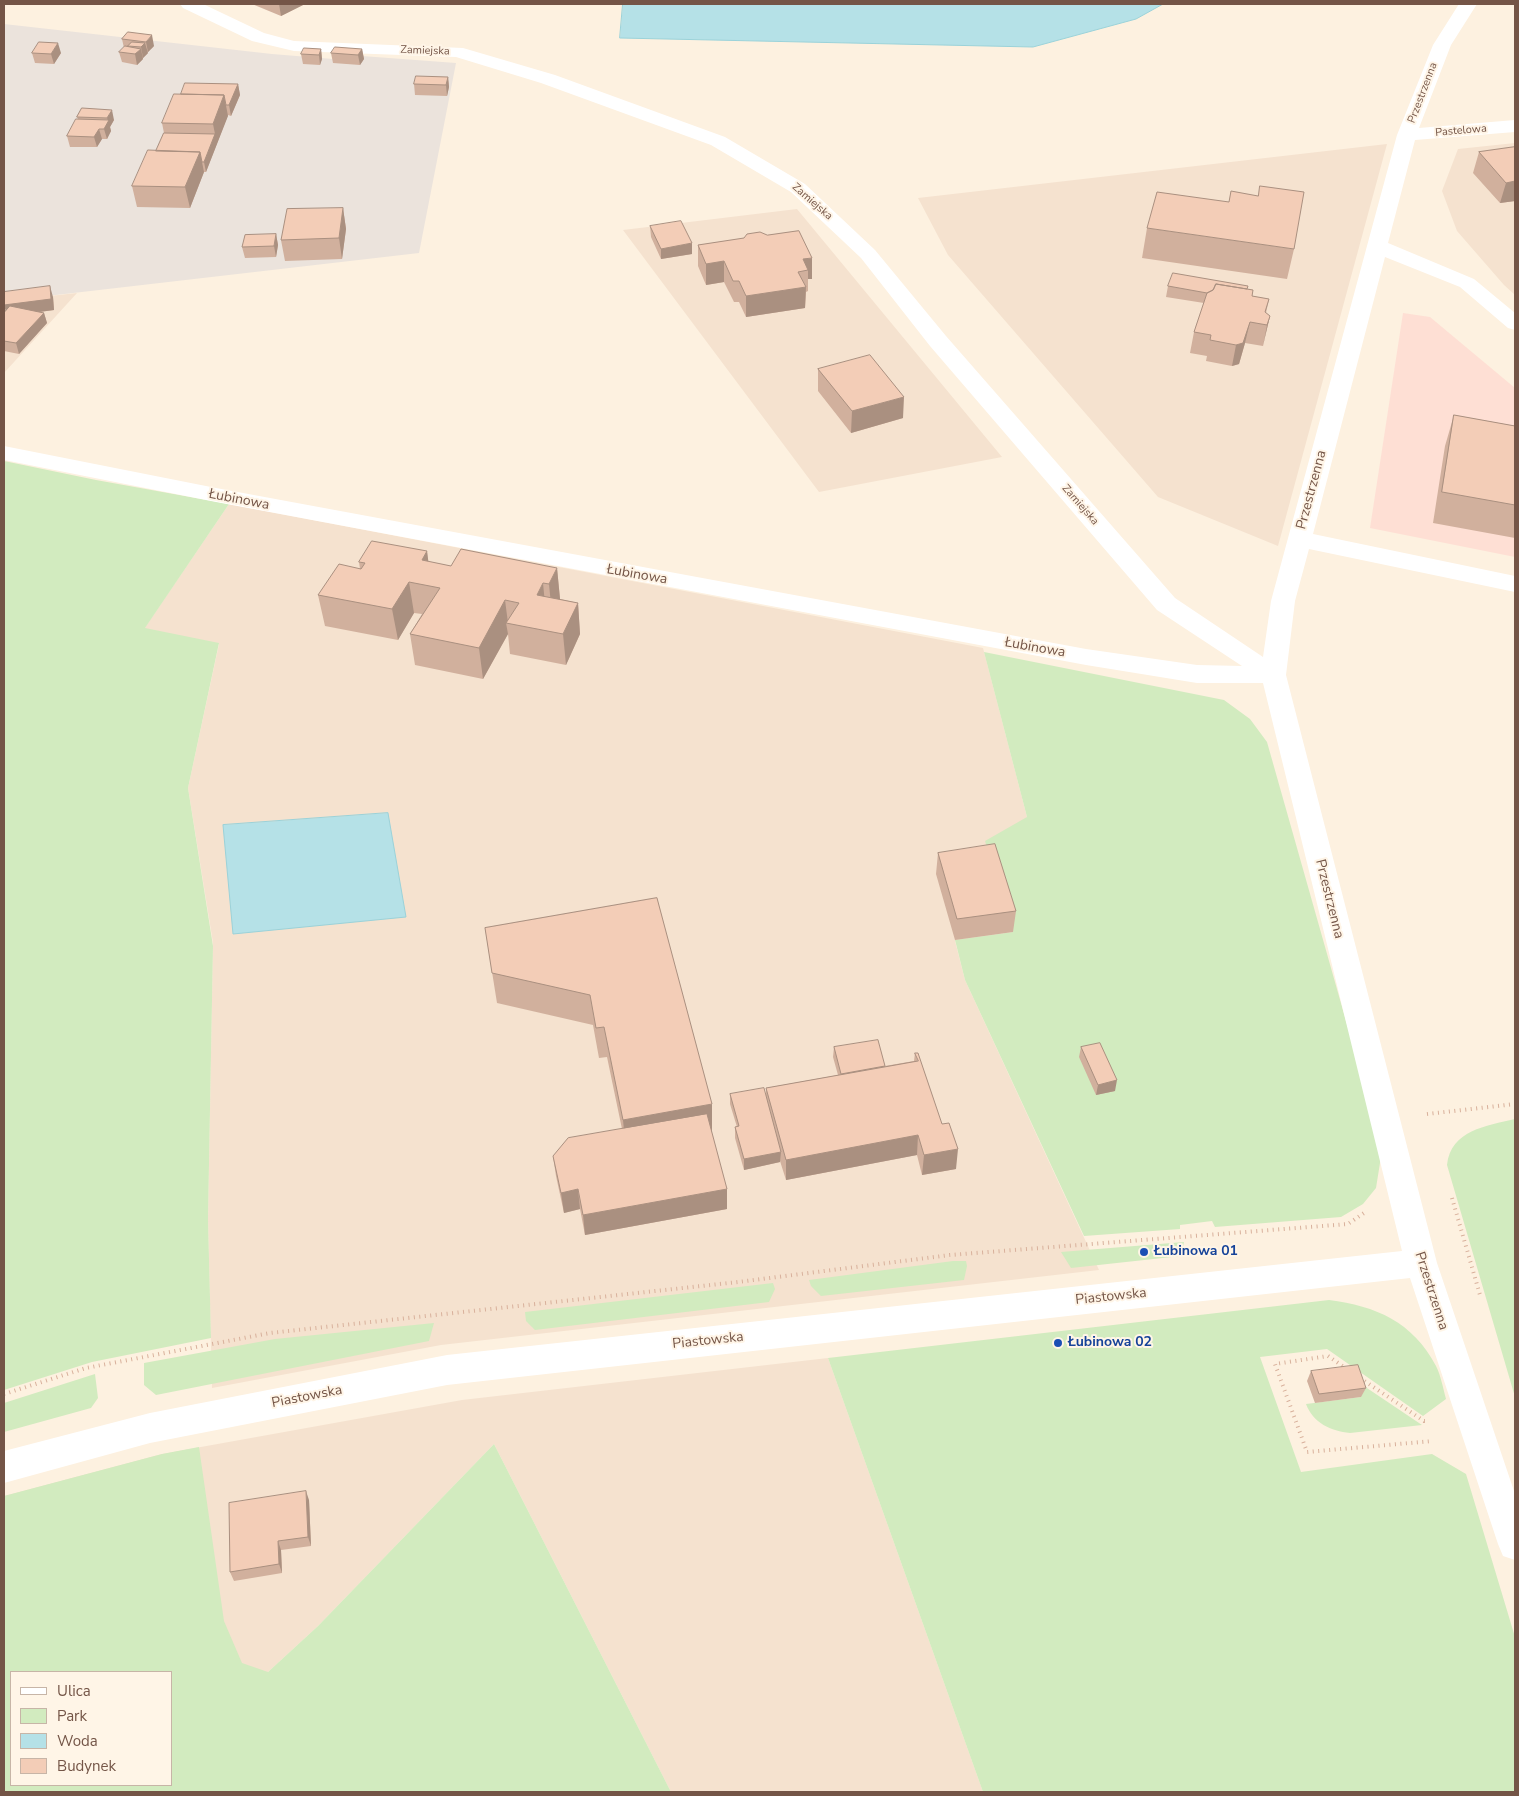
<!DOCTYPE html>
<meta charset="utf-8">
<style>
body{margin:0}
#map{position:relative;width:1519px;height:1796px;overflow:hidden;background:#fdf1e0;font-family:"Nunito Sans",sans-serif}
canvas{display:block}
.frame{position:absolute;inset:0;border:5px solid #745547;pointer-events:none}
.legend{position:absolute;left:10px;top:1671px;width:162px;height:115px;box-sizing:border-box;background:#fff5e7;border:1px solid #c7b5a7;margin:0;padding:6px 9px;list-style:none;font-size:15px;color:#745547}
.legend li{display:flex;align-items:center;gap:10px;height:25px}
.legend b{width:25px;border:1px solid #c7b5a7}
</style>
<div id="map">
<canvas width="1519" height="1796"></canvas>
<div class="frame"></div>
<ul class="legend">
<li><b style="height:6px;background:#fff"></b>Ulica</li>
<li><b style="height:14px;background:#d2ebbf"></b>Park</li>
<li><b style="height:14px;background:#b5e1e7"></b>Woda</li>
<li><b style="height:14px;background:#f3cdb7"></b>Budynek</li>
</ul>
</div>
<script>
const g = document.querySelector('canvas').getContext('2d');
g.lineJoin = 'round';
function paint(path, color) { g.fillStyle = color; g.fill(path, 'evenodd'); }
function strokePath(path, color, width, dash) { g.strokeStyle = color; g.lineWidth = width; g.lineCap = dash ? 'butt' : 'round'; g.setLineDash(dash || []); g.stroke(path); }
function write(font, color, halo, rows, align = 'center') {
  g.font = font + ' "Nunito Sans",sans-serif'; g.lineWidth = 4; g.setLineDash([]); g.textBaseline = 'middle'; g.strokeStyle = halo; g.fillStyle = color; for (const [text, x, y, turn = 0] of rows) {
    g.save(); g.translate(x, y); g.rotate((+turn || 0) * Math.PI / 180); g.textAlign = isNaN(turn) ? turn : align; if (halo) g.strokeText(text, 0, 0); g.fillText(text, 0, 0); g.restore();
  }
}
paint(new Path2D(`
 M1515,143V295L1504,285L1457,231L1442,191L1458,149Z
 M1387,144L1278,546L1158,497L948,255L918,198Z
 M797,209L1002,457L819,492L623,230Z
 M77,293L4,373V301Z
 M229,504L983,648L1027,817L1013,932L955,941L965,980L1099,1270L441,1345L212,1388L208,1219L213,943L188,788L219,644L144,629Z
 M828,1358L983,1792H671L494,1444L318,1626L268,1672H11V1785L4,1792V1496L162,1454L462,1400Z`), '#f5e2cf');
paint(new Path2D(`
 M1403,313L1430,317L1515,388V557L1370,528Z`), '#fedfd4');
paint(new Path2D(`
 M4,24L272,54L333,59L335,54L456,63L419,253L4,301Z`), '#ebe3dc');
paint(new Path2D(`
 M4,461L96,480L229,504L145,628L219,643L188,788L213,946L208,1219L211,1338L92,1362L4,1390Z
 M984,652L1224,700L1250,719L1267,742L1380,1141V1163L1376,1188L1363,1204L1341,1217L1215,1227L1212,1221L1180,1225V1229L1084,1236L965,980L955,940L1013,932L985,841L1027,817Z
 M1515,1119V1397L1447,1165C1451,1130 1486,1126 1515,1119Z
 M1184,1242L1181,1256L1071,1268L1061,1252Z
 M953,1261H966L967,1266L964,1280L821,1296L811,1286L809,1280Z
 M773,1283L775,1289L769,1302L535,1330L526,1321L525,1312Z
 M1329,1300C1376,1306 1413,1322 1436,1366C1441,1376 1443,1388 1446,1399L1423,1416L1327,1349L1260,1357L1301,1472L1432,1454L1466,1474L1515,1637V1792H983L828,1358Z
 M434,1323L429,1341L156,1395L144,1385V1363L275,1339Z
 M95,1374L98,1398L91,1408L4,1432V1403Z
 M1355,1380L1422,1425L1350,1433C1331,1431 1313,1423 1306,1404L1361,1397Z
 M494,1444L671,1792H4V1496L162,1454L199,1447L224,1621L242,1663L268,1672L318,1626ZM11,1672H171V1785H11Z`), '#d2ebbf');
const water = new Path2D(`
 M623,4H1163L1136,19L1033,47L620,38Z
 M388,813L406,917L233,934L223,825Z`);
paint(water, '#b5e1e7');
strokePath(water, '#9bd2d9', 1);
strokePath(new Path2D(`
 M1427,1114L1515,1104
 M1452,1198L1480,1295
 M1347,1369L1328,1356L1275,1364L1307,1452L1433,1441
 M1360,1378L1424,1421H1428
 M4,1394L86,1368L270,1333L738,1282L950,1255L1348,1224L1364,1213`), '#d8b09b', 4, [1, 4.5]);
paint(new Path2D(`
 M180,4H203L264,33L294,41L463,48L555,75L725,137L805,184L875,250L946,336L1175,598L1263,657L1271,601L1397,135L1433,45L1459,4H1477L1451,45L1419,128L1515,120V132L1415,140L1388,243L1474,279L1515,313V330L1508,328L1460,287L1385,257L1313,534L1515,576V592L1309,549L1295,601L1286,675L1437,1263L1515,1494V1560L1503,1556L1498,1544L1410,1278L447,1385L150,1443L4,1483V1451L150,1413L447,1355L1402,1251L1263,683H1197L1086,665L216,502L4,460V446L216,488L1086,649L1197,665L1242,666L1157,610L930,346L861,258L791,192L711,145L541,83L456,57L294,51L252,41L183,8Z`), '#fff');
paint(new Path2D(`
 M252,4H305L281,16Z
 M128,32L154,46L148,52H147L148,53L143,58V59L137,65L122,62L119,52L124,48L122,39Z
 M321,49L322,59L320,65L303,64L301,54Z
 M362,49L364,59L360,65L333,63L331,53Z
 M32,53H61L54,64L35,63Z
 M448,77L449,87L447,96L415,95L414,84Z
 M238,84L240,95L231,116L228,115L206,172H204L190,208L137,207L132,186L156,151L164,133L162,123L181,94Z
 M82,108L114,120L110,127L111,131L107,139H102L97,147H70L67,136L78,119L77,117Z
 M1515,147V201L1500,203L1473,173L1479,152Z
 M343,208L346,229L342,259L285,261L281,240Z
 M650,226L692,254L661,259L651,237Z
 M1147,228L1294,249L1287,279L1142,258Z
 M799,231L812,279H808V291L806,292L805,308L746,317L739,302H734L724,282L706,285L698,266V245Z
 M276,234L278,245L276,257L245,258L242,247Z
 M1168,286H1248L1247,289L1253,290L1252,296L1269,299L1266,313L1270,316L1265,337L1263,346L1245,343L1239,364L1232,366L1206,361L1207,356L1190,353L1194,332L1204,303L1166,297Z
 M53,297L54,310L40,312L44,313L47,323L19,354L4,351V313Z
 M818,369L903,418L851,433L818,391Z
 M1454,415L1515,426V538L1433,523L1445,446Z
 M427,551L428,562L451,566L557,568L560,599L578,603L580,634L566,665L510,654L508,634L483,679L415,665L410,634L422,614L414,613L398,640L325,626L318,595L360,569L359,562Z
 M938,853L1016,911L1013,932L955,940L936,874Z
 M657,898L712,1134L727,1209L585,1235L580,1209L564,1213L556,1176L553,1156L622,1129L607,1057L599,1058L593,1025L497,1003L485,928Z
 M834,1047L885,1066L914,1061L915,1053L956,1169L922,1175L917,1155L786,1180L780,1161V1162L744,1170L735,1138V1127H737L730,1104V1094L766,1097V1088L838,1075L833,1057Z
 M1081,1047L1115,1091L1096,1095L1079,1057Z
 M1311,1371L1366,1388L1361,1397L1315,1403L1307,1381Z
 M309,1500L311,1546L281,1550L282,1573L234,1581L230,1572Z`), '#d1b09d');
paint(new Path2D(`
 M279,4H305L281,16Z
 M152,35L154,46L148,52L146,42Z
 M58,43L61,53L54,64L51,54Z
 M145,43L148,53L143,58L141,47Z
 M141,49L143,59L137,65L135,54Z
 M321,49L322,59L320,65L319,55Z
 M362,49L364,59L360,65L358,55Z
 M448,77L449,87L447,96L446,85Z
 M238,84L240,95L231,116L229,105Z
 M224,95L228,116L206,172L204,162L215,134L213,124Z
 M112,110L114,120L110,127L111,131L107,139L104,129L108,121L107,118Z
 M99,129L102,139L97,147L94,137Z
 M200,152L204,172L190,208L185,187Z
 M1515,181V201L1500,203L1506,183Z
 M343,208L346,229L342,259L339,238Z
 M276,234L278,245L276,257L274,246Z
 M692,243V254L661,259V249Z
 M812,258V279H808V270L803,259Z
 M724,261V282L706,285V264Z
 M50,286L53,297L54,310L7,316L4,305Z
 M806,287L805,308L746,317V296Z
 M44,313L47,323L19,354L16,343Z
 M1270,316L1265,337L1263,346L1267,325Z
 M1250,322L1245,343L1239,364L1232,366L1236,345Z
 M904,397L903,418L851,433L852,411Z
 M427,551L431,582L422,560Z
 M557,568L560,599L552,615L549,584Z
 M409,582L414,613L398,640L392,609Z
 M543,583L546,614L537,595Z
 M505,600L508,623H506L508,634L483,679L479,648Z
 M578,603L580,634L566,665L563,634Z
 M1117,1080L1115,1091L1096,1095L1098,1085Z
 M712,1104V1134L626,1150L623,1120Z
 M918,1135L917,1155L786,1180V1160Z
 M958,1149L956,1169L922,1175L924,1155Z
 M781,1152L780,1162L744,1170V1159Z
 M578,1189L580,1209L564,1213L561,1193Z
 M727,1189V1209L585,1235L583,1215Z
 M306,1491L309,1500L311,1546L308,1537Z
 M278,1541L281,1550L282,1573L279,1564Z`), '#aa9080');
const building = new Path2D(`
 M128,32L152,35L146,42L122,39Z
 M39,42L58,43L51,54L32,53Z
 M132,42L145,43L141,47L128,46Z
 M125,46L141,49L135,54L119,52Z
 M335,47L362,49L358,55L331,53Z
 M304,48L321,49L319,55L301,54Z
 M416,76L448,77L446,85L414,84Z
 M185,83L238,84L229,105H226L224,95L181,94Z
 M174,94L224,95L213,124L162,123Z
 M82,108L112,110L107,118L77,117Z
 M76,119L109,120L104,129H99L94,137L67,136Z
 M164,133L215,134L204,162H202L200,152L156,151Z
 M1515,147V181L1506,183L1479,152Z
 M148,150L200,152L185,187L132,186Z
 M1260,186L1304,192L1294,249L1147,228L1157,192L1229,202L1231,191L1258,196Z
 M343,208L339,238L281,240L287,209Z
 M681,221L692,243L661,249L650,226Z
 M799,231L812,258L803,259L808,270L798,272L806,287L746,296L739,281H733L724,261L706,264L698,245L744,238L747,234L760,232L767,235Z
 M276,234L274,246L242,247L245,235Z
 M1173,273L1248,286L1247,289L1216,284L1213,290L1207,293L1168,286Z
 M1216,284L1253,290L1252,296L1269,299L1265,312L1270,316L1267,325L1250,322L1243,343L1236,345L1210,340L1211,335L1194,332L1207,293L1213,290Z
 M50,286L51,299L4,305V292Z
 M10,306L44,313L16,343L4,341V313Z
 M870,355L904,397L852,411L818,369Z
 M1454,415L1515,426V505L1442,492Z
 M372,541L427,551L422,560L451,566L461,549L557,568L549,584L543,583L537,595L578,603L563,634L506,623L519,603L505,600L479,648L410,634L440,588L409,582L392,609L318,595L339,564L361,569L365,563L359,562Z
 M995,844L1016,911L957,919L938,853Z
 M657,898L712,1104L623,1120L604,1027L596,1028L590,995L492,973L485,928Z
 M878,1040L885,1066L841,1074L834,1047Z
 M1100,1043L1117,1080L1098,1085L1081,1047Z
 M915,1053H918L942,1124L949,1123L958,1149L924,1155L918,1135L786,1160L766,1088L918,1061Z
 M764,1088L781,1152L744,1159L735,1127L739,1126L730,1094Z
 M707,1114L727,1189L583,1215L578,1189L561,1193L553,1156L568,1138Z
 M1358,1365L1366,1388L1319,1394L1311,1371Z
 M306,1491L308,1537L278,1541L279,1564L230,1572L229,1503Z`);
paint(building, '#f3cdb7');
strokePath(building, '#aa9080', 1);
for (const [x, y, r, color] of [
 [1144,1252,5,"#1a4fb4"],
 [1058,1343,5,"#1a4fb4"]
]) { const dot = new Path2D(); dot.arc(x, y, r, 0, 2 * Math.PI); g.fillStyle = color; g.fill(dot); strokePath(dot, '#fff5e7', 2); }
write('11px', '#745547', '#fff5e7', [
 ["Zamiejska",425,51,2],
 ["Przestrzenna",1423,93,-69],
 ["Pastelowa",1461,131,-5],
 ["Zamiejska",812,202,41],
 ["Zamiejska",1080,505,49]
]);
write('14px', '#745547', '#fff5e7', [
 ["Przestrzenna",1312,490,-75],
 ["Łubinowa",239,500,11],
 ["Łubinowa",637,575,10],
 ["Łubinowa",1035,648,10],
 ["Przestrzenna",1329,899,76],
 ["Przestrzenna",1431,1291,72],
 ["Piastowska",1111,1297,-6],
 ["Piastowska",708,1341,-6],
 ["Piastowska",307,1397,-11]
]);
write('bold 14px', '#164399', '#fff5e7', [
 ["Łubinowa 01",1154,1252],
 ["Łubinowa 02",1068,1343]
], 'left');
</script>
